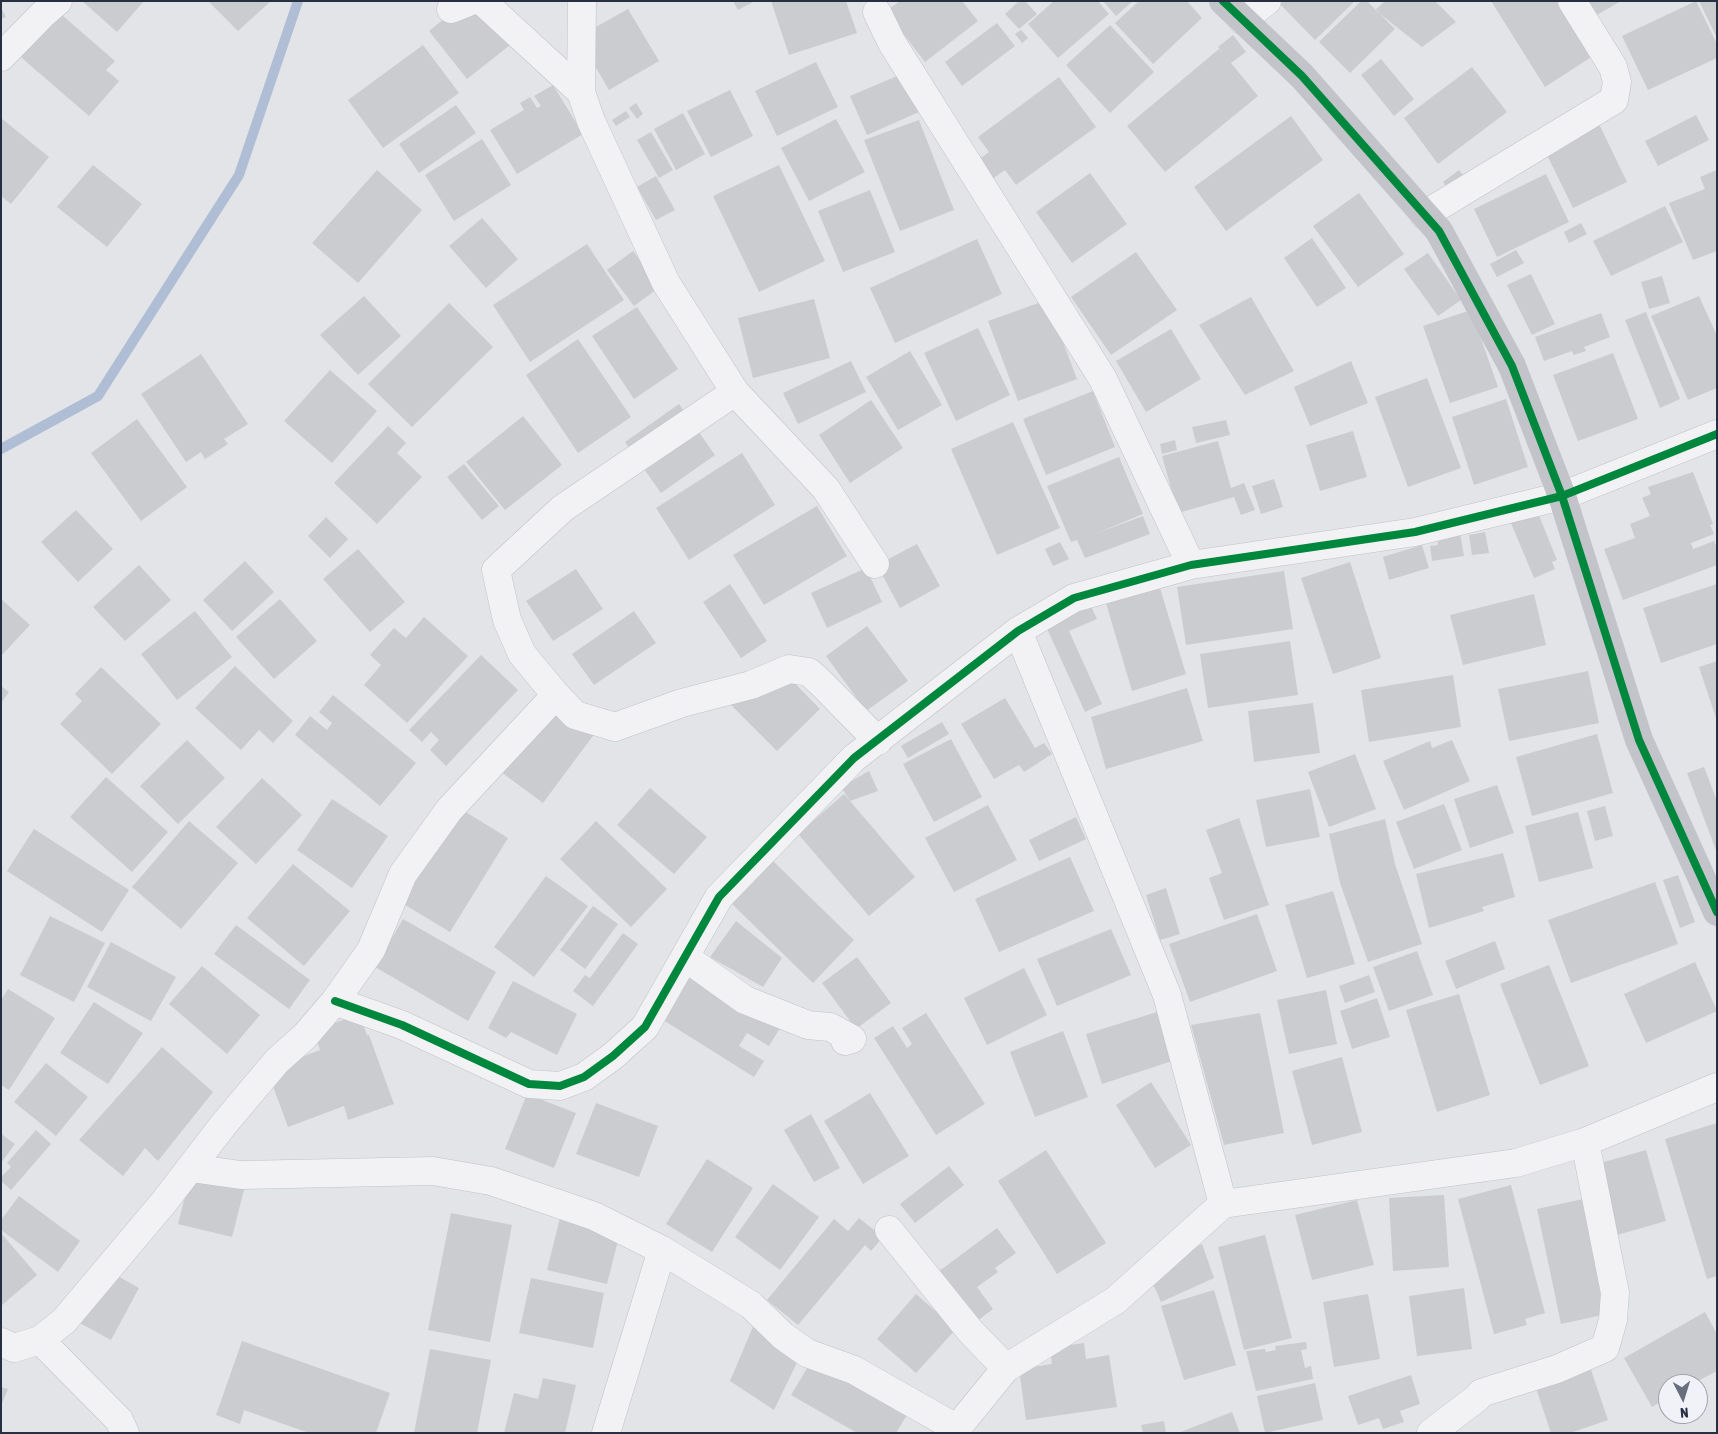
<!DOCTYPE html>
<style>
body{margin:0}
#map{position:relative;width:1718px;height:1434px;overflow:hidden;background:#e2e4e8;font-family:"Asap Condensed",sans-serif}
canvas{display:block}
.frame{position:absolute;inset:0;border:2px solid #272f43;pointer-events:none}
.north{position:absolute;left:1658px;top:1374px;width:50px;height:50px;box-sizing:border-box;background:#f0f2f7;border:1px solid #a0a4af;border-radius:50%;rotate:175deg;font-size:14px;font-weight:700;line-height:20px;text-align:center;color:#272f43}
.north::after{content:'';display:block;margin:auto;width:18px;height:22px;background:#686e7d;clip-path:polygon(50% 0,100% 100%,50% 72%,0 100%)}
</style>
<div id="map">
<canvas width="1718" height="1434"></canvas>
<div class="frame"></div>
<div class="north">N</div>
</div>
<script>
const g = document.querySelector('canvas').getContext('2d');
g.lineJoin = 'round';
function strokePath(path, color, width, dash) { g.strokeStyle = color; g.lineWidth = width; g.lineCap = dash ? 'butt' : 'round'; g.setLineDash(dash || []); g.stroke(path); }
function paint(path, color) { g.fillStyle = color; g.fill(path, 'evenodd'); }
strokePath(new Path2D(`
 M1,449L98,396L239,175L298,1`), '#afbed4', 10);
paint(new Path2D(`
 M82,1H144L117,32Z
 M208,1H271L238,31Z
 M466,1L519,38L467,79L429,31Z
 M733,1H755L738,10Z
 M771,1H846L857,33L789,55Z
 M900,1H962L978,21L925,62L886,11Z
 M1019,1H1025L1037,14L1019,29L1005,14Z
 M1054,1H1098L1109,14L1058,58L1028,24Z
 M1103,1H1133L1116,16Z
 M1139,1H1187L1202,18L1153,64L1115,23Z
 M1277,1H1355L1315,40Z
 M1361,1H1367L1395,29L1350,73L1319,42Z
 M1385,1H1435L1456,22L1422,47L1375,10Z
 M1491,1H1559L1593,56L1545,87Z
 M1587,1H1621L1595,16Z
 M1696,1L1717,44V58L1648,90L1622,36Z
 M1699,1H1717V38Z
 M1,8L6,17L1,19Z
 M55,9L115,61L106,70L119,81L89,116L16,53Z
 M628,9L659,61L609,90L578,37Z
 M997,23L1015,46L962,86L945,62Z
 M1110,25L1154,72L1110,113L1066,65Z
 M1021,30L1028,38L1022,43L1015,34Z
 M1233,35L1246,52L1231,63L1258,96L1165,172L1127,126L1219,49L1223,53L1218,47Z
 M423,45L459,93L383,148L348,100Z
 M1381,59L1414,99L1394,116L1361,75Z
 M816,62L838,107L777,136L755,91Z
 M1472,67L1507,112L1438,164L1404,118Z
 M902,74L919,112L867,135L850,96Z
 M1059,77L1096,127L1016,185L1005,170L992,179L978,160L989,152L978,137Z
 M553,85L583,134L517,174L490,130L524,110L520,103L530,97L537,108L541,106L534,96Z
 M730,90L753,136L711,157L687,111Z
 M636,103L643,114L637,119L629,108Z
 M456,105L476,133L419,173L399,144Z
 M626,111L630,117L616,126L612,120Z
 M683,113L705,154L676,170L654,129Z
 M1696,115L1709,140L1658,166L1645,141Z
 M1291,116L1323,160L1226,231L1194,187Z
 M1,118L49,157L11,204L1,196Z
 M836,119L865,172L809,201L781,148Z
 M919,120L954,210L900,231L864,140Z
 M1599,124L1627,182L1573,208L1545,151Z
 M651,132L673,170L659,178L637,140Z
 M482,139L511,185L454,221L425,175Z
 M93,165L142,204L107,247L57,207Z
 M779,165L825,261L759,292L713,196Z
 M377,170L422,210L358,283L312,243Z
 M1459,170L1475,191L1459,203L1443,182Z
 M1717,170V251L1693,260L1669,203L1705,189L1700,177Z
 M1090,173L1127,224L1072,263L1036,212Z
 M1546,174L1569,222L1497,257L1474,209Z
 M656,176L675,210L656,220L637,187Z
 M870,190L895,252L843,272L818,211Z
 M1359,193L1404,254L1358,287L1313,226Z
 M1665,206L1683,242L1611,276L1593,241Z
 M482,218L518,259L486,288L449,246Z
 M1581,223L1587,234L1569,243L1564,232Z
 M1312,238L1346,288L1317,307L1284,258Z
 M977,239L1002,294L895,343L870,288Z
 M587,244L624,300L530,362L493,305Z
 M1516,250L1524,263L1497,277L1490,264Z
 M633,251L660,287L634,306L607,270Z
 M1136,252L1177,310L1111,355L1071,297Z
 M1428,253L1461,300L1438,316L1404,269Z
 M1531,274L1555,324L1532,335L1507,285Z
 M1662,276L1670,303L1649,309L1641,282Z
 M364,296L401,336L358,375L320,335Z
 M1699,296L1717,336V388L1688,400L1651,316Z
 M1251,297L1294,371L1245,395L1199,325Z
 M814,299L830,358L753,378L738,318Z
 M1047,300L1077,379L1018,401L988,321Z
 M449,303L493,347L412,427L368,384Z
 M637,307L678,369L634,399L592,336Z
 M1471,310L1498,387L1450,403L1423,326Z
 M1646,312L1680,399L1660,408L1625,320Z
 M1601,313L1610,337L1584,347L1586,351L1574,355L1572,351L1544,361L1535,337Z
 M978,328L1010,395L956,421L924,353Z
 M1171,329L1201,379L1146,412L1116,361Z
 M578,339L631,417L578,453L526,375Z
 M910,351L942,405L898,430L866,377Z
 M1613,353L1638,419L1578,441L1553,375Z
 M201,354L248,424L224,439L228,444L205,459L201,452L186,462L141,394Z
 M851,361L866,392L798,424L783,393Z
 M1351,361L1368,403L1310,426L1294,387Z
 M330,370L377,411L332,463L284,421Z
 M1427,378L1461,468L1408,487L1375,397Z
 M1093,391L1115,447L1046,475L1023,419Z
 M1506,399L1528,467L1474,485L1452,417Z
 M871,400L903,448L850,483L819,435Z
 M679,404L715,455L661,493L625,442Z
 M523,416L562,465L505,510L466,462Z
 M137,419L187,487L141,521L91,453Z
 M1226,420L1230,435L1196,443L1192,427Z
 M1013,422L1060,528L997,555L951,449Z
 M388,426L406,443L397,453L422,477L377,524L334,483Z
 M1353,431L1367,477L1320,491L1306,445Z
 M1175,440L1177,450L1162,454L1160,444Z
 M1218,441L1231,488L1244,483L1255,510L1241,515L1234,497L1178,513L1162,456Z
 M742,453L775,505L689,560L656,508Z
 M1119,457L1143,514L1097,533L1143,516L1150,534L1085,558L1077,540L1071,542L1047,486Z
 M464,464L499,506L482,520L447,477Z
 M1693,472L1713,524L1710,525L1714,534L1691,543L1693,549L1714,541L1717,548V565L1623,600L1604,549L1635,538L1630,524L1650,516L1642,498L1651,494L1648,487Z
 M1274,479L1283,507L1261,514L1252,486Z
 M817,506L847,556L764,605L733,555Z
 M76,510L113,549L78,582L41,542Z
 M1538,513L1557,560L1552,562L1555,569L1534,578L1511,523Z
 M326,517L348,539L330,558L308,536Z
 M1485,532L1489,553L1472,555L1469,535Z
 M1460,533L1464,556L1432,561L1430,546L1438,545L1437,537Z
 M1060,542L1069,559L1053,566L1045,549Z
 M917,544L940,586L900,608L877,565Z
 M1422,545L1429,568L1389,580L1383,557Z
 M358,549L405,602L370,632L323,579Z
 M245,561L274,592L232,631L203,600Z
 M1350,562L1381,658L1333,674L1301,578Z
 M139,565L171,600L125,641L93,607Z
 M866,568L882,602L827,628L811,593Z
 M576,569L603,609L553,641L526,601Z
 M1284,571L1293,629L1186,645L1177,587Z
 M1157,578L1186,674L1132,691L1103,593Z
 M730,584L767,641L741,658L703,602Z
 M1717,584V644L1661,663L1643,608Z
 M1534,594L1546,645L1463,665L1450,615Z
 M1,599L30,625L1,656Z
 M280,599L317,641L274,679L236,637Z
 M1089,602L1097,619L1069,631L1102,704L1085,712L1044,622Z
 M195,611L232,657L177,700L141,654Z
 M634,611L656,643L594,685L572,654Z
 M424,617L468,656L407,723L364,685L381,665L370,655L394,628L406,638Z
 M867,626L908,681L866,711L826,656Z
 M1290,641L1298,695L1208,708L1200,654Z
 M481,655L518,690L446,766L430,750L439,740L431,732L422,742L409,730Z
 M772,660L820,709L777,751L729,703Z
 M1717,661V718H1716L1699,667Z
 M235,666L293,721L273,743L259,730L241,750L195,708Z
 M101,667L161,724L112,774L60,724L82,701L75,694Z
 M1588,671L1599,723L1509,741L1498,689Z
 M1453,675L1461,727L1369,742L1361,690Z
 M1,686L9,692L1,703Z
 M1187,688L1203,741L1106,769L1091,717Z
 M548,692L598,729L543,803L493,766Z
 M333,695L416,763L380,806L295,735L310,716L327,730L332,723L319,712Z
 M1005,698L1035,748L1044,743L1052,754L1024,772L1019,765L994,779L961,724Z
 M1313,703L1320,753L1254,762L1248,711Z
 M942,722L949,734L908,758L901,746Z
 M1597,734L1613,793L1532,816L1516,757Z
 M951,739L982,797L934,822L903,764Z
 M187,740L225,778L178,824L140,786Z
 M1452,740L1470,781L1404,810L1383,761L1430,741L1432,748Z
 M1355,754L1376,809L1329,827L1308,772Z
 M1704,767L1717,801V853L1687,773Z
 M869,771L878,791L850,801L841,787Z
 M106,777L168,832L132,872L70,817Z
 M262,778L302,815L256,864L216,827Z
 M1497,785L1514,833L1470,848L1454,799Z
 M650,788L707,837L674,874L617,825Z
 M1310,789L1320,837L1266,847L1256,800Z
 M844,794L915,877L869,916L798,834Z
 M332,799L388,836L352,888L297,850Z
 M451,803L508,838L450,932L392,897Z
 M1444,804L1462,850L1414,869L1396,822Z
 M988,805L1017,860L954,892L925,838Z
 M1605,806L1613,836L1595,841L1587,811Z
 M1578,812L1593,868L1539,882L1525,826Z
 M1076,817L1086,839L1039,861L1029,840Z
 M1239,818L1269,905L1224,920L1209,878L1222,873L1206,830Z
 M1385,819L1395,864L1422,944L1368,962L1340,883L1329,834Z
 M189,821L238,863L181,929L132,887Z
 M596,821L667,889L631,927L560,859Z
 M34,829L129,890L102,932L7,871Z
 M1503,853L1515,897L1482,907L1484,911L1429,928L1416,874Z
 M1070,857L1094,911L999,952L975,899Z
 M773,861L854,940L813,983L731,903Z
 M293,864L350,911L304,966L247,918Z
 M1678,875L1695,922L1680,928L1663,880Z
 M546,876L588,906L534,977L494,947Z
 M1655,882L1678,944L1571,983L1548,920Z
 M1166,888L1180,934L1160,940L1146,895Z
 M1333,891L1355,964L1307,978L1285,905Z
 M593,906L618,924L585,969L560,950Z
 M1257,914L1277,971L1190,1002L1169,944Z
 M50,916L105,943L74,1002L20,975Z
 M403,919L496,972L468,1021L375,967Z
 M736,921L782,958L763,987L710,957Z
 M236,925L310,980L289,1009L214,954Z
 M1111,929L1131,975L1057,1006L1037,959Z
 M623,933L638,944L593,1006L573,991L585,975L590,978Z
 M1495,941L1505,969L1456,989L1445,961Z
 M111,942L176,977L151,1021L87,987Z
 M1417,951L1433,995L1389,1011L1373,967Z
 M857,957L891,1003L856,1029L822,983Z
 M1695,962L1717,1011L1646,1043L1624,994Z
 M1549,965L1589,1066L1540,1085L1500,984Z
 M202,966L260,1015L227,1054L169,1004Z
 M1024,968L1047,1015L987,1045L964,998Z
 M692,974L780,1028L769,1046L747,1033L739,1046L764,1061L754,1077L663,1020Z
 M1369,975L1375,992L1345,1003L1339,986Z
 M513,981L577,1014L557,1055L511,1032L506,1038L488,1028Z
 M8,989L55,1018L9,1090L1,1085V1000Z
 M1326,990L1337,1044L1289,1054L1277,1000Z
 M1459,994L1490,1095L1437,1112L1406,1010Z
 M1377,998L1390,1037L1352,1049L1340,1011Z
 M94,1002L143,1033L108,1084L60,1053Z
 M1157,1012L1172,1061L1102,1084L1086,1034Z
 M926,1013L985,1104L936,1135L874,1038L893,1026L907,1048L912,1044L902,1028Z
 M1260,1013L1284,1133L1224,1145L1191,1025Z
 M359,1014L367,1035H369L394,1104L348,1120L344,1106L288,1127L267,1070L320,1050L314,1031Z
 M1063,1031L1088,1097L1035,1117L1010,1052Z
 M162,1047L213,1092L158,1161L145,1148L123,1176L79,1140Z
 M1342,1057L1362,1132L1312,1145L1292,1071Z
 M46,1063L88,1097L56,1136L14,1102Z
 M1151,1082L1191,1145L1155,1168L1116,1105Z
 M870,1093L909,1156L863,1184L824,1121Z
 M527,1094L576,1113L554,1168L505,1149Z
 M596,1103L658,1126L639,1177L576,1154Z
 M811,1114L840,1168L814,1182L784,1130Z
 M1717,1123V1276L1707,1279L1665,1139Z
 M36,1130L51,1144L11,1190L1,1181V1177L11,1167L7,1163Z
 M1,1134L15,1144L1,1163Z
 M1046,1150L1106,1243L1057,1274L998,1181Z
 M1646,1150L1666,1221L1617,1235L1597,1164Z
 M707,1159L753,1188L712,1252L666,1224Z
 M949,1166L964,1185L915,1223L900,1204Z
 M192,1169L246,1182L232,1237L178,1224Z
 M773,1184L819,1217L780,1270L735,1237Z
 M1511,1185L1545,1313L1525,1319L1527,1325L1494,1334L1458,1199Z
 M1444,1195L1449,1267L1393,1271L1389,1198Z
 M19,1196L80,1241L58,1272L1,1230V1220Z
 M1583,1199L1607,1314L1561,1324L1537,1209Z
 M1357,1200L1374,1265L1312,1280L1295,1215Z
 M451,1213L512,1225L490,1342L428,1330Z
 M560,1218L620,1233L607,1284L547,1270Z
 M859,1218L883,1237L871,1251L865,1245L798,1325L767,1300L834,1219L848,1231Z
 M997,1228L1016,1253L995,1268L998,1272L977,1287L993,1309L972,1325L934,1275Z
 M1,1233L37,1275L1,1306Z
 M1265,1235L1292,1338L1244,1350L1218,1247Z
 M1202,1244L1214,1278L1161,1302L1154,1286L1145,1291L1138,1275Z
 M107,1270L139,1288L111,1340L78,1322Z
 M531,1278L604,1293L593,1348L519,1333Z
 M1464,1288L1472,1349L1417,1356L1409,1296Z
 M1214,1290L1236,1365L1184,1380L1161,1306Z
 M916,1294L956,1329L916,1373L877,1339Z
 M1368,1294L1380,1359L1334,1367L1323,1302Z
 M1705,1312L1717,1334V1371L1692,1384H1668V1397L1652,1407L1624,1358Z
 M755,1322L805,1346L774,1410L730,1381Z
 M242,1341L390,1393L376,1433H309L244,1410L240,1424L216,1415Z
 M1306,1342L1307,1349L1301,1350L1305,1368L1311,1366L1313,1379L1256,1391L1246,1351L1265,1349L1266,1352L1276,1350L1275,1346Z
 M1084,1343L1086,1359L1109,1355L1117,1407L1026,1420L1019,1369L1052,1364L1050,1348Z
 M821,1345L916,1400L896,1433H857L791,1395Z
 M430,1349L491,1360L477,1433H414Z
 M1588,1361L1608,1420L1570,1433H1551L1533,1379Z
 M1411,1375L1420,1404L1400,1411L1404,1422L1383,1429L1379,1418L1358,1425L1348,1396Z
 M543,1378L576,1385L565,1433H504L514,1393L538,1399Z
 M1315,1383L1323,1420L1265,1433L1257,1396Z
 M1,1387L8,1389L1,1406Z
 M1232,1412L1240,1433H1178Z
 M1164,1421L1166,1433H1143L1141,1425Z`), '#cbccd0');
const street = new Path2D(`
 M482,1L581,92
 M582,1L581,92L591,121L666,283L735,392L826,489L875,564
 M451,9L471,1
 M877,12L892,43L1103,379L1191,565
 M1242,20L1267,1
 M1,57L43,14L58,1
 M1424,215L1614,100L1617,82L1613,67L1572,1
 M735,392L563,508L496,570L507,620L522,654L556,695L575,715L615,727L682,703L751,685L789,669L809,672L822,684L878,741
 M1018,631L1167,995L1223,1204
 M685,957L745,1000L808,1025L830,1027L852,1039L845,1041
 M335,1001L402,1025L529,1084L560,1086L584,1077L613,1056L645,1027L719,897L854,758L1018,631L1074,598L1191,565L1415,532L1562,496L1717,434
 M191,1168L241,1175L433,1171L491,1181L594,1216L662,1250L751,1305L783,1336L807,1353L854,1370L956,1428
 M889,1230L971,1332L1006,1368
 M40,1340L119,1420L125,1433
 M1,1342L14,1348L40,1340L64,1321L164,1202L224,1124L277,1061L305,1036L335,1001L371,950L403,874L449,810L556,695
 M606,1433L662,1250
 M953,1433L1006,1368L1116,1300L1223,1204L1516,1163L1585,1142L1717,1087
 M1431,1433L1477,1398L1481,1393L1557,1369L1605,1348L1613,1320L1615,1293L1585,1142`);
strokePath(street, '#c0c2c6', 29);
strokePath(street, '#f2f2f4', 28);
strokePath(new Path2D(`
 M1223,1L1302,76L1439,231L1512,366L1562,496L1639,740L1717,912`), '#c3c4ca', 28);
strokePath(new Path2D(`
 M1223,1L1302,76L1439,231L1512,366L1562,496L1639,740L1717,912
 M335,1001L402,1025L529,1084L560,1086L584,1077L613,1056L645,1027L719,897L854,758L1018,631L1074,598L1191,565L1415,532L1562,496L1717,434`), '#00873e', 8);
</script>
